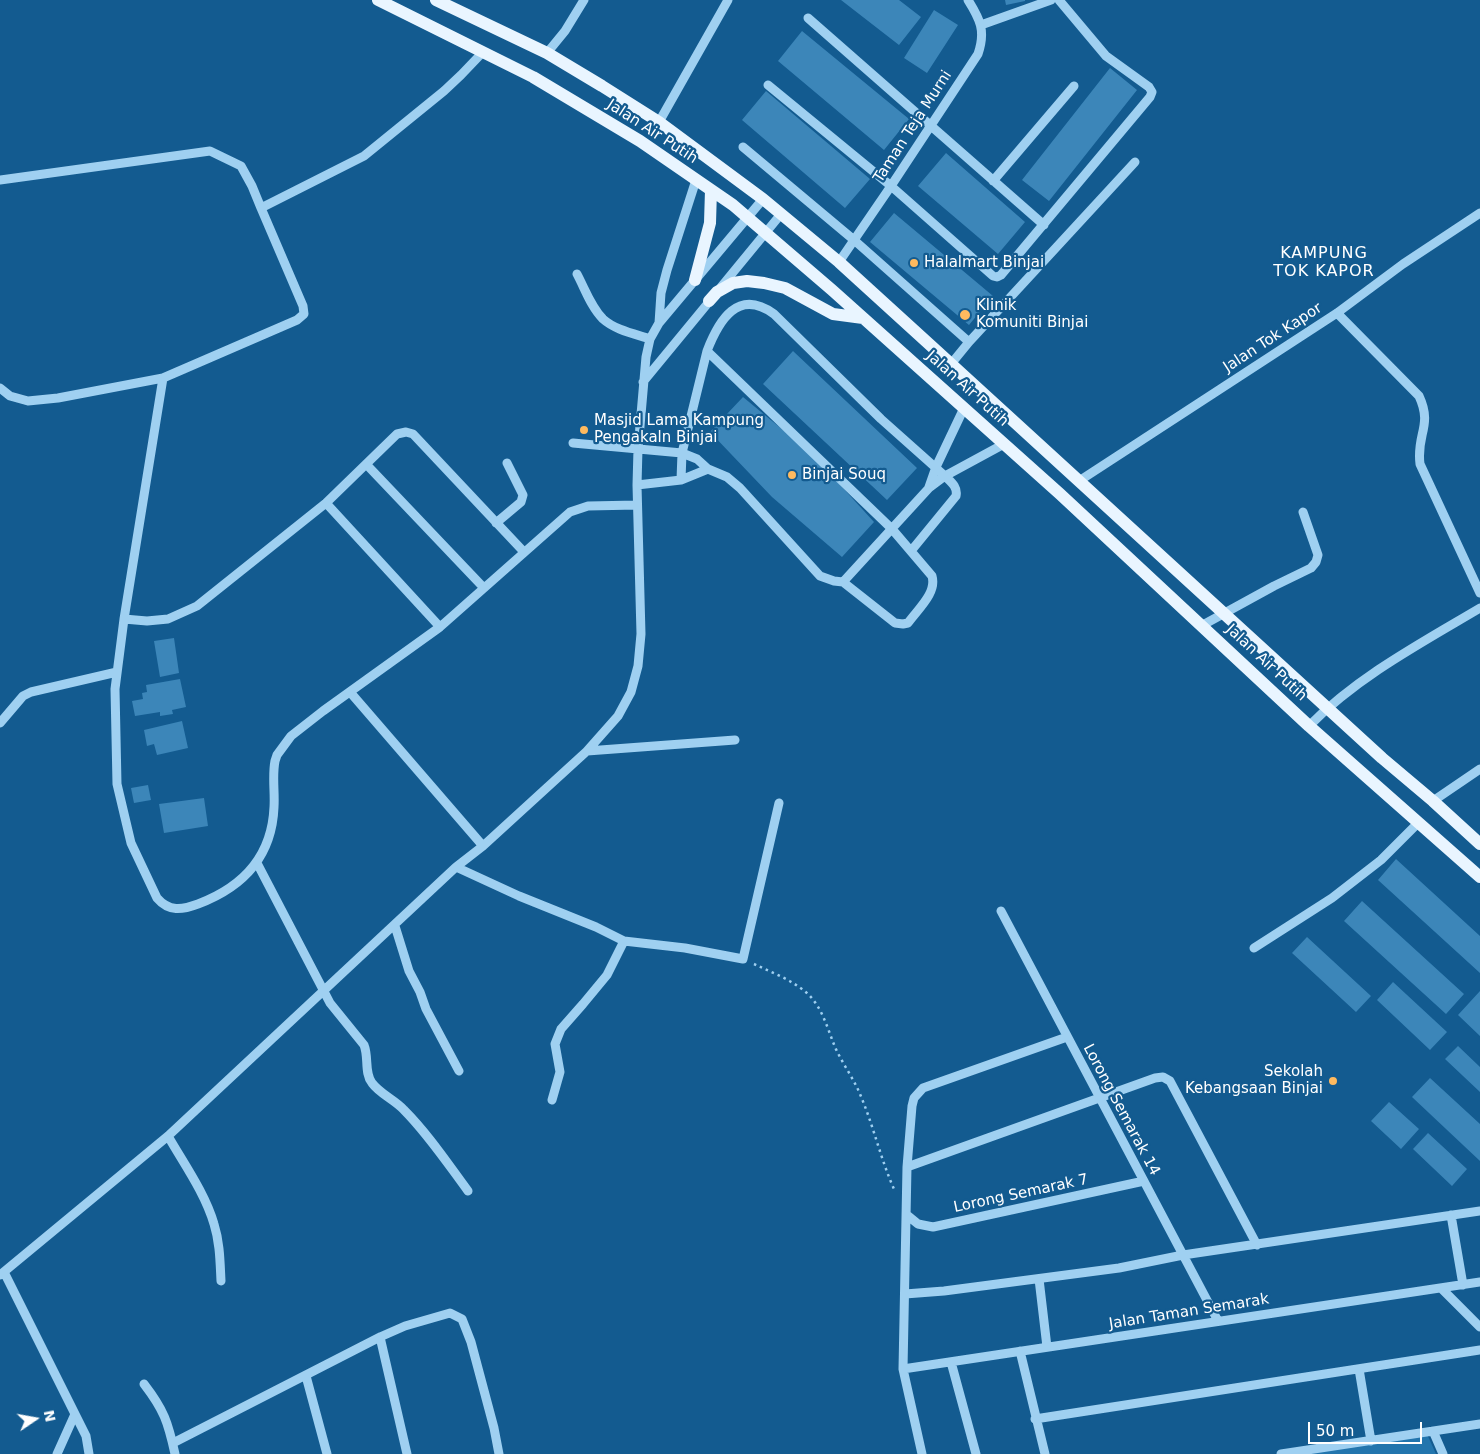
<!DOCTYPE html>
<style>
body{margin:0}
#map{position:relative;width:1480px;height:1454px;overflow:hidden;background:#135b90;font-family:"DejaVu Sans",sans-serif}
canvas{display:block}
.north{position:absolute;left:10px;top:1394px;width:50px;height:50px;-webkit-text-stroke:4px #135b90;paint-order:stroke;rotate:78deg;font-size:14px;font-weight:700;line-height:20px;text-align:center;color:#fff}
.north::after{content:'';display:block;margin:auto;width:18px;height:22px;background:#fff;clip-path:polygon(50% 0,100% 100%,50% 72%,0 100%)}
.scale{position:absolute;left:1308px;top:1422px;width:114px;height:22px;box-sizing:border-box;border:2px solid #fff;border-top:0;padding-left:6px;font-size:15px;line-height:18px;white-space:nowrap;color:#fff;-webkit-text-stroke:4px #135b90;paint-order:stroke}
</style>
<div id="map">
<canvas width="1480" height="1454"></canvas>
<div class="north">N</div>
<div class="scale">50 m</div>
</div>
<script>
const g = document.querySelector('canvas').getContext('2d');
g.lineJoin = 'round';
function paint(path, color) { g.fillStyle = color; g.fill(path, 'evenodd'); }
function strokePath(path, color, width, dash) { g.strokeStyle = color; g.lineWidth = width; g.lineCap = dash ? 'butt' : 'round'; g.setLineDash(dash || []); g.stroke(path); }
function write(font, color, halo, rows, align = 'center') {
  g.font = font + ' "DejaVu Sans",sans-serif'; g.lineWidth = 4.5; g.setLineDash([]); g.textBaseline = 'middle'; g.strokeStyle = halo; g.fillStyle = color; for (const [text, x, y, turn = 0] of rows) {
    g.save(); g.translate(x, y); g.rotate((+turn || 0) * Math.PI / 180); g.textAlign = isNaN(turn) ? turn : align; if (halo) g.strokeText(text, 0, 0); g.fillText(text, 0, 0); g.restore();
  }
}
paint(new Path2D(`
 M1427,1434L1436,1454H1301Z`), '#2275ad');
paint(new Path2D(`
 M841,0H899L921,17L899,45Z
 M1005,0H1025V1L1006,5Z
 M934,10L958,25L927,73L904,58Z
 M802,31L909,119L884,150L778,61Z
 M1110,68L1137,90L1049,201L1022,180Z
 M766,91L870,179L845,208L742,120Z
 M946,153L1025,222L998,254L918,186Z
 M894,213L993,296L969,325L870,242Z
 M793,351L917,468L887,500L763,384Z
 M743,397L812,454L874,522L842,557L772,497L710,432Z
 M174,638L179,673L160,677L154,641Z
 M180,679L186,707L172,710L173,714L160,716V712L135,716L132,701L143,699L142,693L147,692L146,685Z
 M182,721L188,748L157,755L154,744L147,746L144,730Z
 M148,785L151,800L134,803L131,788Z
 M204,798L208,826L164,833L159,804Z
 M1396,859L1480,936V973L1378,880Z
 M1362,901L1464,994L1446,1014L1344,921Z
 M1307,937L1371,996L1356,1012L1292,953Z
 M1393,982L1447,1032L1430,1050L1377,1000Z
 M1480,991V1036L1458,1015Z
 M1458,1046L1480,1067V1092L1445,1059Z
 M1430,1078L1480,1124V1161L1412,1097Z
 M1389,1102L1419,1129L1401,1149L1371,1121Z
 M1428,1133L1467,1169L1452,1186L1413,1149Z`), '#3c86b9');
strokePath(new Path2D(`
 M754,964C773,973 795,981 810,996C823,1010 828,1030 835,1047C843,1065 855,1080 862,1099C874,1128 881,1160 894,1189`), '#9fd0f1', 2.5, [2.5, 4]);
strokePath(new Path2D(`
 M808,18L1044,225
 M981,25L1051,0
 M547,53L565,31L584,0
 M768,85L891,186L993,276L997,277L1001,275L1150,97L1152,92L1149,87L1106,56L1059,0
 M659,122L728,0
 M743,147L854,240L969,342
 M0,180L210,151L241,166L252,186L261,208L364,156L444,91L461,75L483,52
 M993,181L1074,86
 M839,262L891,186L978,54C986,31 980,19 968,0
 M577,274C585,289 591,307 603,319C615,330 635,334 650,339
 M721,287L781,214
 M1337,313L1419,396C1433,426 1416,434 1420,464L1480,593
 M659,323L661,293L667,270L696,180
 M951,364L969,342L1135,162
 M163,378L297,320L304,314L303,306L261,208
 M643,382L713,297
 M0,388L10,396L28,401L58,398L163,378L124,619L115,689L117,784L131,843L157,898C169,912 182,910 198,904C243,887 272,856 274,807C275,792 272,776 275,761L277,755L291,736L323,711L440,627L570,512L588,506L637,505
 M573,443L682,453L697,459L708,469L727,477L740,488L820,576L834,581L843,582L895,623L903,624L908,623C918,609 937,593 932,576L892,529L707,351
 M366,464L484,588
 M681,480L682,453L707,351C719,320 738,288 774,314L881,419L945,476C951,482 958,487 956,496L911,551
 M1079,481L1337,313L1403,264L1480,213
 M637,485L681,480L708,469
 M929,487L936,467L964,408
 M326,503L440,627
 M496,523L521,502L523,495L507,463
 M843,582L929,488L945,476L1004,444
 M124,619L147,621L168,619L197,606L326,503L397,434L406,432L413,434L524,552
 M1201,626L1274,586L1311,568L1316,562L1318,555L1303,512
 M350,692L483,846
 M0,723L23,696L31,692L117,672
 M1309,726C1357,677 1421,643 1480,608
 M587,751L735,740
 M1433,801L1480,769
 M257,863L330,1003L364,1045C369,1057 364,1073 372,1083C380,1094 395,1100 404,1110C428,1134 448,1164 468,1191
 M456,867L519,896L596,927L624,941L685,948L743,959L779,803
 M1001,911L1218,1321
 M395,926L409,971L420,992L426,1009L459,1071
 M1254,948L1332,898L1381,860L1418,823
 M552,1100L560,1072L555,1044L561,1029L583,1004L607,975L624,941
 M168,1136C184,1164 205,1193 214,1224C220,1243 220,1262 221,1281
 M907,1167L1155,1078L1163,1077L1170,1081L1257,1245
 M907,1215L918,1224L933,1227L1144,1181
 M1451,1215L1463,1285
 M4,1272L75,1414L57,1454
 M0,1275L168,1136L456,867L483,846L587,751L618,716L631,692L638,666L641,634L637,485L638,449L646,357L650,339L659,323L763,199
 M1039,1279L1047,1347
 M1441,1288L1480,1327
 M905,1294L944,1291L1119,1268L1183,1255L1480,1211
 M380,1337L407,1454
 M1020,1351L1045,1454
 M951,1362L976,1454
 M903,1369L1480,1282
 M1359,1369L1371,1441
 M306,1376L327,1454
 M144,1384C164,1410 168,1422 175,1454
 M75,1414L86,1436L89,1454
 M1035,1419L1480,1350
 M1433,1431L1443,1454
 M173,1443L380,1337L405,1326L450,1313L462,1319L471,1342L494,1428L499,1454
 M922,1454L903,1369L907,1167L912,1106L914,1098L923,1088L1067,1037
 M1281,1454L1480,1424`), '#9fd0f1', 9);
strokePath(new Path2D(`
 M378,0L533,77L640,141L733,205L832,290L1060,494L1309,726L1480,877
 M436,0L547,53L602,86L659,122L763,199L839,262L951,364L1382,758L1433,801L1480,844
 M695,280L710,223L711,190
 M709,301L717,292L733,283L747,281L764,283L785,288L833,314L863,318`), '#e9f5ff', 12);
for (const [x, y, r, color] of [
 [914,263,5,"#ffba5f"],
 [965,315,6,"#ffba5f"],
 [584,430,5,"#ffba5f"],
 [792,475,5,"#ffba5f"],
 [1333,1081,5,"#ffba5f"]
]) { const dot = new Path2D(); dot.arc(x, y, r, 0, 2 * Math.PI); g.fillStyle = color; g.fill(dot); strokePath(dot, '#135b90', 2); }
write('15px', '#fff', '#135b90', [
 ["Taman Teja Murni",913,127,-57],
 ["Jalan Air Putih",652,132,33],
 ["Jalan Tok Kapor",1273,338,-33],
 ["Jalan Air Putih",967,389,42],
 ["Jalan Air Putih",1266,663,43],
 ["Lorong Semarak 14",1121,1110,62],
 ["Lorong Semarak 7",1021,1194,-12],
 ["Jalan Taman Semarak",1189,1312,-9]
]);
write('15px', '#fff', '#135b90', [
 ["Halalmart Binjai",924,263],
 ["Klinik",976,306],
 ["Komuniti Binjai",976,323],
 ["Masjid Lama Kampung",594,421],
 ["Pengakaln Binjai",594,438],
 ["Binjai Souq",802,475],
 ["Sekolah",1323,1072,"right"],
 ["Kebangsaan Binjai",1323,1089,"right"]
], 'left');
g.letterSpacing = '1px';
write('16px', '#fff', '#135b90', [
 ["KAMPUNG",1324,254],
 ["TOK KAPOR",1324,272]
]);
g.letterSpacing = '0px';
</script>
